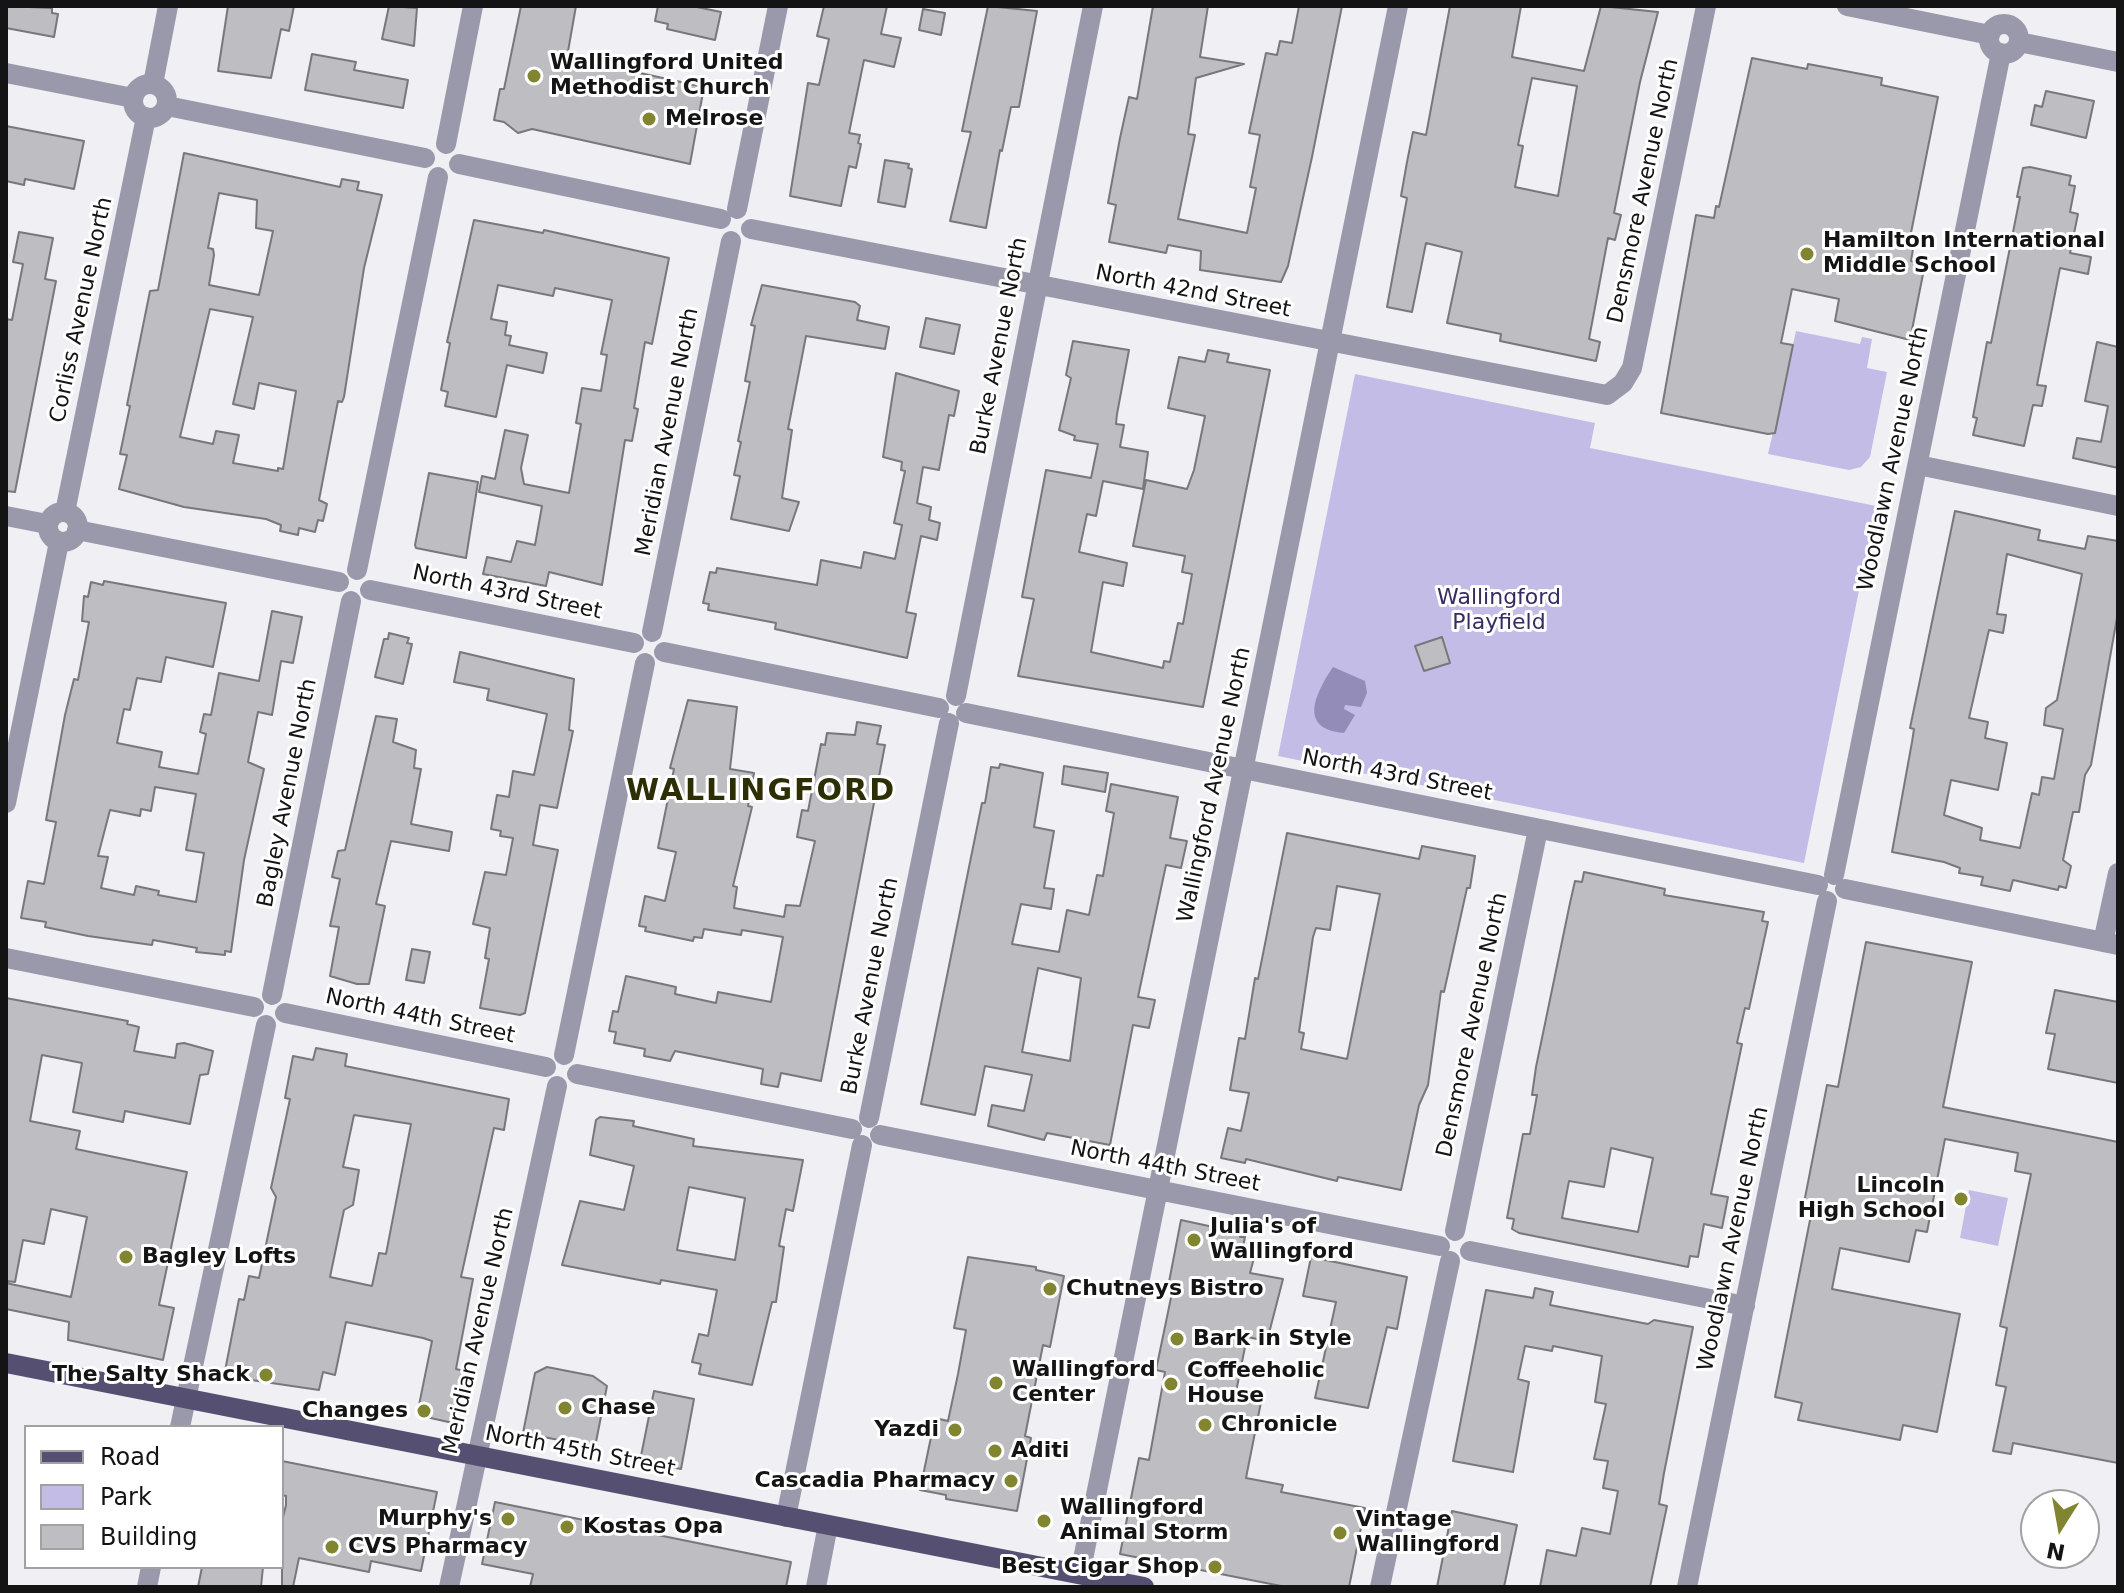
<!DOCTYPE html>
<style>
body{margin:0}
#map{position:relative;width:2124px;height:1593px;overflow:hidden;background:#f0f0f4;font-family:"DejaVu Sans",sans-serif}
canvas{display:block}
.frame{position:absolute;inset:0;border:8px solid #141415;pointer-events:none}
.legend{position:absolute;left:24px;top:1425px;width:260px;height:144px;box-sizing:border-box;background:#fff;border:2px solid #a1a1a1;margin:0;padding:10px 14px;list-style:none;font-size:24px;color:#141415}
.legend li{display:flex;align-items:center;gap:16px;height:40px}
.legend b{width:40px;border:2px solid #a1a1a1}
.north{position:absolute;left:2020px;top:1489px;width:80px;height:80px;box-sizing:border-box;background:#fff;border:2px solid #a1a1a1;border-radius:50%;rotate:191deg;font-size:22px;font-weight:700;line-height:32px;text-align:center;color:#141415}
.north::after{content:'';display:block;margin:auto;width:28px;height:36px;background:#818530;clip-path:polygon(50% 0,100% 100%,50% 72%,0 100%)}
</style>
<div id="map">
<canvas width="2124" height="1593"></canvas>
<div class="frame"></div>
<ul class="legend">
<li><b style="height:10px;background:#554f71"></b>Road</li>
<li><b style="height:22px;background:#c2bce6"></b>Park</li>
<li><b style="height:22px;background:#bebec2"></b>Building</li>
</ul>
<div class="north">N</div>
</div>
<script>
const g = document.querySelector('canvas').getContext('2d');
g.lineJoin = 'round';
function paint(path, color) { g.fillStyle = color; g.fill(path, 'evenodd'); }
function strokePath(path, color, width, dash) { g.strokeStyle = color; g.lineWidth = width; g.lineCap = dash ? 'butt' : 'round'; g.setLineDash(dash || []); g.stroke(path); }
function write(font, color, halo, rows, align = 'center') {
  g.font = font + ' "DejaVu Sans",sans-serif'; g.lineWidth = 6; g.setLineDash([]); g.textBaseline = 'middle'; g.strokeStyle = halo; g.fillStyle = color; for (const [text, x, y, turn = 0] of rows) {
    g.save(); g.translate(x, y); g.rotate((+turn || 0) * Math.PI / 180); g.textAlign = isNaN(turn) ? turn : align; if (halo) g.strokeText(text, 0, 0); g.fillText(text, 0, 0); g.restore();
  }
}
paint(new Path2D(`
 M1796,331L1860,344L1862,337L1872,339L1867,368L1887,372L1870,457L1861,467L1849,470L1768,454Z
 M1355,374L1595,423L1590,448L1876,506L1804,863L1278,756Z
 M1969,1190L2008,1198L1998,1246L1960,1238Z`), '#c2bce6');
paint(new Path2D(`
 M1333,667L1365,681L1367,693L1361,707L1345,705L1344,709L1355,715L1344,733C1296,729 1317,691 1333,667Z`), '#938cb8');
const building = new Path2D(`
 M6,6L52,8V13L58,14L54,37L6,28Z
 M228,6H294L289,31L281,29L271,78L218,71Z
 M389,6L417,8L414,46L382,39Z
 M521,6H576L567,57L704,87L690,164L532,129L518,133L504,122L494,120L500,89H504Z
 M658,6H692L721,12L715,40L667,29L668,24L655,21Z
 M824,6H887L881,34L901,38L894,67L864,60L849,133L860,135L858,143L861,144L856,168L849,166L841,206L790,196L808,83L819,85L829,39L817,36Z
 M988,6L1037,11L1019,107H1011L1002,151L1000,150L986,228L950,221L971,132L962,131Z
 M1153,6H1208L1200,57L1244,64L1196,78L1188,134L1195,135L1178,219L1247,233L1256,188L1250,187L1260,135L1249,133L1266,53L1277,55L1280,41L1292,43L1299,6H1342L1312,157L1288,266L1281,282L1200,270L1201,251L1168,245L1166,253L1109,242L1116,205L1108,203L1120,138L1129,97L1137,99Z
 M1450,6H1521L1512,57L1584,71L1601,6L1658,12L1640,82L1614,213L1621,215L1615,240L1608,238L1589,339L1600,342L1596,361L1500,341L1501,334L1447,323L1462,252L1426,243L1412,312L1387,307L1407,198L1401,196L1407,162L1413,132L1426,135ZM1532,78L1577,86L1558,196L1515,187L1523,146L1518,145Z
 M923,9L945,13L941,35L919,30Z
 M312,54L356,62L354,70L408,80L403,108L305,90Z
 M1752,58L1807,69L1808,64L1882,78L1881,85L1938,97L1908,248L1913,249L1911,261L1925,264L1910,340L1835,321L1839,299L1792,289L1781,343L1793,345L1775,433L1768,434L1661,413L1696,215L1714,218L1716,206L1719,207Z
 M2046,91L2094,101L2086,138L2031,125L2035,105L2042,107Z
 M6,126L84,141L74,189L25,179L24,185L6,181Z
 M184,153L340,187L342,179L359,182L357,190L382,195L364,268L344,397L342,402L338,401L319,500L327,504L323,521L318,520L315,532L299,528L298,535L280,531L281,525L266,519L184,507L119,489L127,455L120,454L130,406L127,405L150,291L158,290ZM219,193L257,200L256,228L273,231L259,295L209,285L214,255L213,249L208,248ZM210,309L253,317L233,404L254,409L259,383L296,391L283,469L278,468V471L233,463L239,435L216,431L213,444L180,437Z
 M885,160L909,164L908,168L912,169L905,207L878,202Z
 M2030,167L2071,176L2069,185L2075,186L2070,212L2078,214L2070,253L2091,257L2088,274L2060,268L2037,385L2046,386L2042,406L2033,405L2024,446L1973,435L1977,418L1973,417L1987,342L1991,343L2020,197H2017L2023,168Z
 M474,220L543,233L544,230L669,258L652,344L645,342L634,408L638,409L632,441L625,440L602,585L549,572L546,586L483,574L487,557L511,562L517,541L535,545L542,506L479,492L482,476L495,479L505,430L528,435L521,468L524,484L569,493L581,424L576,423L582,388L601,391L607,355L601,354L612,300L555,288L553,296L498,285L491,319L507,322L505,335L511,336L509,345L547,353L543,373L507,365L496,417L445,406L448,392L441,390L450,343L447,342Z
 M19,232L53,238L45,279L56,281L15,492L6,491V319L12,320L23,264L13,262Z
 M762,285L855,302L860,306L857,320L889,327L885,349L806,336L788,429L792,430L782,498L799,502L789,531L731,519L740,476L734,475L741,442L738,441L750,382L745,381L755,326L751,325Z
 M926,318L960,325L954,354L920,347Z
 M1073,341L1129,350L1117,414L1116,424L1124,425L1120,447L1148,452L1143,489L1103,481L1096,516L1087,514L1079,552L1127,563L1123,586L1103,582L1091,652L1163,668L1164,661L1170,662L1178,623L1183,624L1192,574L1182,572L1185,556L1133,546L1146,480L1187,489L1194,470L1205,416L1168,408L1179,357L1205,362L1208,350L1229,354L1227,362L1270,370L1203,707L1018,676L1034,599L1022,597L1046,470L1091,478L1098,444L1074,440L1075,436L1059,430L1071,378L1066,375Z
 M2097,342L2118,347V468L2073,458L2077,438L2101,442L2108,406L2085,401Z
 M896,373L959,391L954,416L949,415L939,470L923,467L917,503L931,507L929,520L940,523L937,540L921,536L906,612L916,614L907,658L775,629L776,623L708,610L709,604L703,603L710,572L716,573L717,568L817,585L821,560L861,568L864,552L895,559L902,525L894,523L905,471L901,470L902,462L883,457Z
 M429,473L478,482L466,558L416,548L415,545Z
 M1955,511L2040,530L2038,540L2085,549L2088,536L2118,541V612L2091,765L2085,775L2079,812H2073L2063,860L2071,866L2066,888L2059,886L2058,890L2013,880L2010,891L1981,885L1983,877L1959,873L1960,868L1944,862L1892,852L1912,742L1914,729L1910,728ZM2007,554L2082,574L2057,700L2046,708L2044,725L2063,729L2054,779L2042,777L2039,795L2032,793L2020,848L1980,840L1982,828L1944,815L1951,780L1998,790L2007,743L1985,738L1988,722L1969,718L1989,630L2003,633L2006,615L1997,614Z
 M104,581L226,603L213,667L166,657L161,682L137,678L130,710L124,709L117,743L162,752L159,767L198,774L206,734L200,732L204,714L211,715L219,673L259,681L272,611L302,617L293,663L281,661L272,715L258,712L248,762L264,769L244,860L231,952L225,951V955L196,952L197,948L153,940L152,945L88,936L45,927L46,922L21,918L28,881L44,884L56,822L46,820L65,715L74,679L78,680L89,622L82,621L84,596L88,597L91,582L103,585ZM155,787L196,794L186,850L204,853L196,902L158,895L159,891L136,886L134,895L101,888L108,857L98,856L110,810L140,816L141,809L151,811Z
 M389,633L409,638L407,643L412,644L403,684L375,677L384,639H388Z
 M1442,637L1450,663L1424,671L1415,646Z
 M460,652L574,679L569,730L573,731L557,808L540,805L533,845L558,850L525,1013L520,1015L480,1008L489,959L485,958L490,928L473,924L485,872L506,875L513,838L500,836L501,831L491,829L497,795L509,797L513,771L534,775L547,714L487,700L489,689L454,682Z
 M688,700L737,707L730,769L754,773L748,806L752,807L733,886L737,887L734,908L784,917L786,905L800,906L815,841L797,837L802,810L808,811L821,744L825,745L827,733L855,735L857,722L881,726L877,744L885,745L821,1081L781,1073L778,1087L761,1084L763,1069L675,1051L670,1061L644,1056L645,1049L614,1043L616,1032L609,1031L613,1011L618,1012L626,976L676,987L675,994L716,1003L718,992L771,1002L783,937L742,930L741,935L704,929L702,938L694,937L693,941L645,931L646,927L639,926L645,896L665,901L676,852L658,848L674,769L670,768Z
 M376,716L397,719L393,742L416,750L414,768L421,769L411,824L452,832L449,851L391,841L376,904L385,906L369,984H357L330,976L339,927L330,926L340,879L332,877L338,851L345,850Z
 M1000,764L1043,773L1034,827L1054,831L1044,888L1054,889L1051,909L1021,904L1012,944L1059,952L1067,910L1089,915L1097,875L1103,876L1114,813L1106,811L1111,784L1178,797L1170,838L1187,841L1181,868L1166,865L1138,997L1155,1000L1149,1028L1133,1025L1110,1145L1047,1133L1044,1140L988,1126L992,1105L1024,1111L1032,1075L985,1066L975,1115L921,1104L982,803H985L991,767L999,768ZM1038,968L1081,978L1070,1061L1022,1052Z
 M1064,766L1108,773L1105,792L1062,784Z
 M1287,833L1419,859L1422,846L1475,856L1470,888H1467L1444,992L1441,991L1428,1085L1419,1105L1401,1190L1338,1177L1337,1181L1246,1159L1245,1163L1221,1158L1228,1128L1241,1131L1249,1093L1230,1090L1239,1038L1245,1039L1255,978L1258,979ZM1337,886L1380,894L1347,1059L1301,1049L1304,1033L1299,1032L1313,937L1316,928L1330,930Z
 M1584,872L1665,889L1664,895L1764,912L1762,921L1768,922L1749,1009L1745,1008L1737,1043L1742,1044L1711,1194L1728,1197L1722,1228L1704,1224L1698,1257L1690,1256L1688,1267L1519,1233L1512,1229L1514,1219L1507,1218L1523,1134H1530L1537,1095H1532L1536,1067L1570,903L1575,881L1582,882ZM1611,1148L1653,1158L1638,1232L1562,1218L1569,1181L1604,1187Z
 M1866,942L1972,962L1943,1107L2118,1142V1463L2013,1443L2011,1454L1993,1451L2006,1387L1996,1385L2007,1328L2000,1326L2031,1174L2015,1171L2018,1153L1945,1139L1927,1232L1916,1230L1909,1262L1840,1248L1832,1289L1960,1314L1937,1432L1903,1425L1900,1440L1798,1420L1802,1403L1775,1397L1812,1210L1803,1208L1827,1085L1838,1087Z
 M412,949L430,952L424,983L406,980Z
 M2055,990L2118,1002V1083L2048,1069L2055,1034L2046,1033Z
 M6,998L128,1021L127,1024L139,1027L134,1051L175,1058L177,1044L184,1043L213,1051L208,1074L200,1075L190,1124L125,1111L123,1122L73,1112L82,1063L42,1055L30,1121L80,1131L76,1149L187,1172L159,1305L174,1308L163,1360L68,1340L69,1322L6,1309V1283L71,1297L87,1217L51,1209L44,1244L23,1240L15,1282L6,1281Z
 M316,1048L347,1054L345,1066L509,1099L504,1130L494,1128L461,1277L473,1279L456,1369L464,1371L453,1423L417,1415L432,1341L423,1338L346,1322L335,1375L323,1372L319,1390L224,1376L239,1299L244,1300L249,1276L259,1278L276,1197L271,1188L290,1099L285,1098L293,1056L313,1060ZM354,1115L411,1124L386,1254L379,1253L372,1286L330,1277L344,1210L353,1205L359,1170L343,1167Z
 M600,1117L634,1121L633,1126L694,1139L693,1146L803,1160L793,1211L786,1209L779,1246L784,1247L776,1302H772L752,1385L699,1374L701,1364L692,1362L699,1334L708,1336L717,1290L661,1280L660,1284L562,1265L580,1201L624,1210L634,1166L590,1155L596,1120ZM689,1187L745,1198L735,1260L677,1250Z
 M1181,1220L1241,1233L1240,1237H1245L1241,1256L1254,1258L1250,1273L1283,1279L1267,1341L1247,1337L1236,1392L1262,1397L1246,1478L1283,1485L1281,1492L1365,1508L1349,1587H1286L1120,1554L1139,1458L1149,1460L1165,1372L1156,1370L1173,1288L1168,1287Z
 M968,1257L1036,1267V1270L1064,1276L1050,1347L1043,1345L1025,1436L1031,1438L1017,1511L946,1499V1495L920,1490L935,1418L948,1421L958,1374L966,1330L954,1328Z
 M1311,1257L1407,1277L1397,1329L1387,1327L1368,1408L1315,1398L1336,1302L1303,1296Z
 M1535,1288L1553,1292L1550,1305L1648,1324L1654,1320L1693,1327L1664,1473L1659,1504L1667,1506L1650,1587H1540L1547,1550L1576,1556L1582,1528L1610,1534L1618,1491L1603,1488L1608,1461L1594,1459L1606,1404L1595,1402L1602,1356L1553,1346L1552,1351L1525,1346L1518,1379L1529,1382L1513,1472L1453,1461L1486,1290L1533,1298Z
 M547,1367L593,1376L607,1386L595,1447L523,1433L535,1373Z
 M654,1391L694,1399L681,1469L640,1461Z
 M282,1461L437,1492L421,1571L371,1561L369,1572L299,1558L293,1587H282V1521L286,1505V1496L282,1495Z
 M495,1502L791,1562L786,1587H530L533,1574L482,1564Z
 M1452,1511L1517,1525L1504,1587H1437Z
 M202,1567H263L261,1587H198Z`);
paint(building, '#bebec2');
strokePath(building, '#78777b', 2);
strokePath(new Path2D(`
 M1847,6L1990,35
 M1989 39a15 15 0 1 1 30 0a15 15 0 1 1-30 0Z
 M2019,42L2118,62
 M6,73L133,98
 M133 101a17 17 0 1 1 34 0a17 17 0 1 1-34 0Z
 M153,84L168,6
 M167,106L425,158
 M446,144L473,6
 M459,164L721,219
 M737,209L778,6
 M751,229L1607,395L1623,383L1632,368L1706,6
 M1918,465L2118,506
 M48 527a15 15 0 1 1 30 0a15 15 0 1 1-30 0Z
 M65,512L146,117
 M6,516L47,524
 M77,530L339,582
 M357,570L438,177
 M370,590L634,643
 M652,632L731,241
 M664,652L939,708
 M956,696L1093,6
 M966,713L1818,885
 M6,803L59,542
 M1834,875L2001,53
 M1845,889L2118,945
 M2103,942L2118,873
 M6,958L254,1007
 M272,995L351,601
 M285,1013L546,1067
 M564,1055L645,663
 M577,1074L852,1129
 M869,1118L949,723
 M880,1135L1440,1246
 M1455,1231L1538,829
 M1470,1251L1745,1306
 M180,1427L266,1025
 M786,1517L862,1145
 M1080,1574L1398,6
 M147,1587L151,1567
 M449,1587L557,1086
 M816,1587L828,1525
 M1380,1587L1450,1261
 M1687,1587L1827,901`), '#9a98ab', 20);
strokePath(new Path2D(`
 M6,1363L1144,1587`), '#554f71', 20);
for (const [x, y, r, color] of [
 [534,76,8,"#818530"],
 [649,119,8,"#818530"],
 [1807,254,8,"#818530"],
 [1961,1199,8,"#818530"],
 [1194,1240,8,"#818530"],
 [126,1257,8,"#818530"],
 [1050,1289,8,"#818530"],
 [1177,1339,8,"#818530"],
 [266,1375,8,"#818530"],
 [996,1383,8,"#818530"],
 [1171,1384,8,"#818530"],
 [565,1408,8,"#818530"],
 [424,1411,8,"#818530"],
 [1205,1425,8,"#818530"],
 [955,1430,8,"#818530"],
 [995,1451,8,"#818530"],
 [1011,1481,8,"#818530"],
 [508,1519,8,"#818530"],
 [1044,1521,8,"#818530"],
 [567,1527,8,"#818530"],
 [1340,1533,8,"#818530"],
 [332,1547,8,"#818530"],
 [1215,1567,8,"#818530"]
]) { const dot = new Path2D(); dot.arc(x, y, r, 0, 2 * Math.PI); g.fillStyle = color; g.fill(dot); strokePath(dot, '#fff', 3); }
write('bold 22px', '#141415', '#fff', [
 ["Wallingford United",550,63],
 ["Methodist Church",550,88],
 ["Melrose",665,119],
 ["Hamilton International",1823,241],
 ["Middle School",1823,266],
 ["Lincoln",1945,1186,"right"],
 ["High School",1945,1211,"right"],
 ["Julia's of",1210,1227],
 ["Wallingford",1210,1252],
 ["Bagley Lofts",142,1257],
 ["Chutneys Bistro",1066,1289],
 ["Bark in Style",1193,1339],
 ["Wallingford",1012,1370],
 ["Center",1012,1395],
 ["Coffeeholic",1187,1371],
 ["House",1187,1396],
 ["The Salty Shack",250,1375,"right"],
 ["Chase",581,1408],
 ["Changes",408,1411,"right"],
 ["Chronicle",1221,1425],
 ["Yazdi",939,1430,"right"],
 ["Aditi",1011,1451],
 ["Cascadia Pharmacy",995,1481,"right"],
 ["Wallingford",1060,1508],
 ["Animal Storm",1060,1533],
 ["Murphy's",492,1519,"right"],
 ["Vintage",1356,1520],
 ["Wallingford",1356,1545],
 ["Kostas Opa",583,1527],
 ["CVS Pharmacy",348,1547],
 ["Best Cigar Shop",1199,1567,"right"]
], 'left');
write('22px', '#141415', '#fff', [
 ["Densmore Avenue North",1644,191,-78],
 ["North 42nd Street",1193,292,11],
 ["Corliss Avenue North",82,310,-78],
 ["Burke Avenue North",1000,346,-79],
 ["Meridian Avenue North",668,432,-79],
 ["Woodlawn Avenue North",1894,459,-78],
 ["North 43rd Street",507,593,12],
 ["North 43rd Street",1397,776,11],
 ["Wallingford Avenue North",1215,785,-78],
 ["Bagley Avenue North",288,793,-79],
 ["Burke Avenue North",871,986,-79],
 ["North 44th Street",420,1017,12],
 ["Densmore Avenue North",1473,1025,-78],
 ["North 44th Street",1165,1167,11],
 ["Woodlawn Avenue North",1734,1239,-78],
 ["Meridian Avenue North",479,1331,-77],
 ["North 45th Street",580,1452,11]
]);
write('22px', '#382b62', '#fff', [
 ["Wallingford",1499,598],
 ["Playfield",1499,623]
]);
g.letterSpacing = '2px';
write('bold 30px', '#2d2e04', '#fff', [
 ["WALLINGFORD",761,792]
]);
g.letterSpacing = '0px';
</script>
